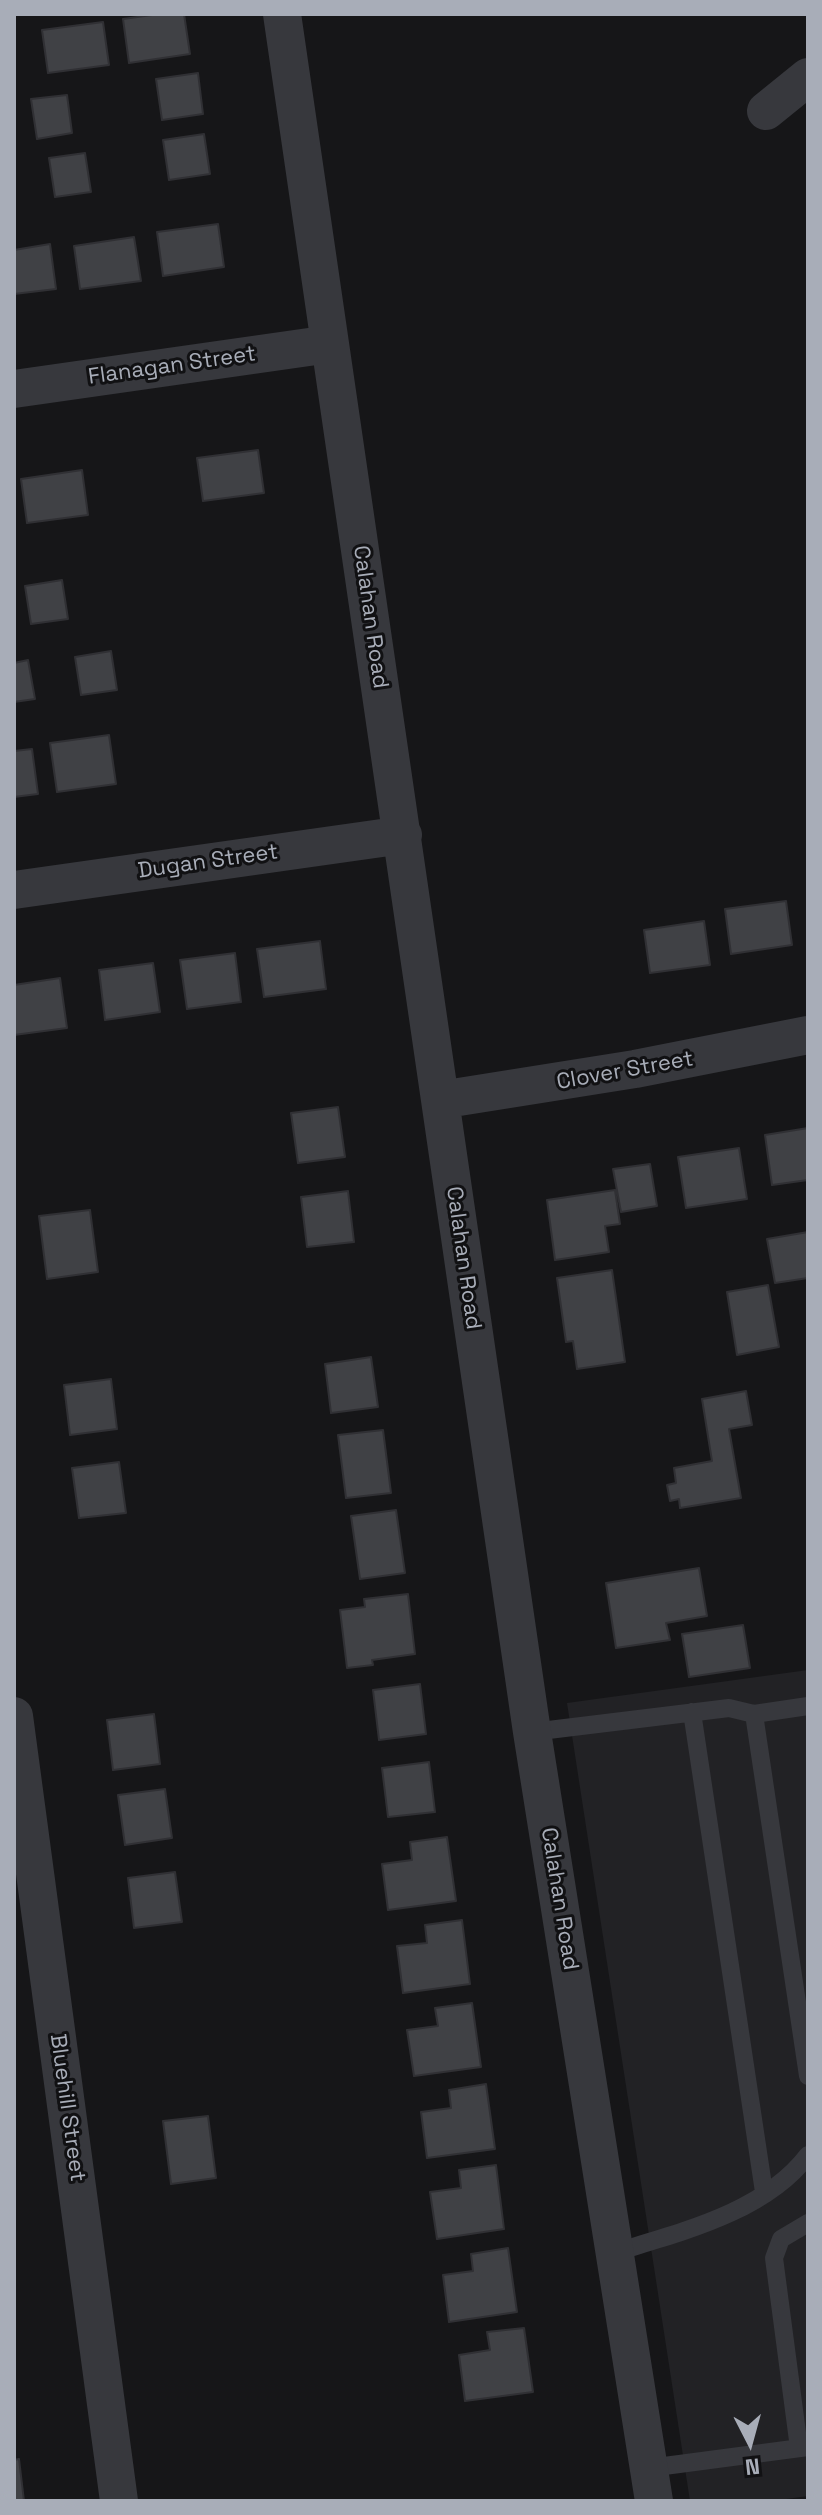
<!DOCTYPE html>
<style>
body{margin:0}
#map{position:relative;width:822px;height:2515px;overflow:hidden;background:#161618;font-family:"Space Grotesk",sans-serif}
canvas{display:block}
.frame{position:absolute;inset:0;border:16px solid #a8adb8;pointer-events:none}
.north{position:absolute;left:710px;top:2403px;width:80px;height:80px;-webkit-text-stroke:6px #111113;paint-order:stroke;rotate:174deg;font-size:22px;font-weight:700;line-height:32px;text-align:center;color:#a8adb8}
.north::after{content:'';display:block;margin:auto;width:28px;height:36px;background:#a8adb8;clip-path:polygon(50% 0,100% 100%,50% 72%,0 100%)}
</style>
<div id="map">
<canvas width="822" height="2515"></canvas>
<div class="frame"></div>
<div class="north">N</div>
</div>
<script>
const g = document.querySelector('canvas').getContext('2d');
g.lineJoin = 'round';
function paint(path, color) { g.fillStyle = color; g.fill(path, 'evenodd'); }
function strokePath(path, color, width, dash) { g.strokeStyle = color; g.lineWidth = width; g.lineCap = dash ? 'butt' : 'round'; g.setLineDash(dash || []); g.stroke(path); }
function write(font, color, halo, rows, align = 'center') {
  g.font = font + ' "Space Grotesk",sans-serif'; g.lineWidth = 6; g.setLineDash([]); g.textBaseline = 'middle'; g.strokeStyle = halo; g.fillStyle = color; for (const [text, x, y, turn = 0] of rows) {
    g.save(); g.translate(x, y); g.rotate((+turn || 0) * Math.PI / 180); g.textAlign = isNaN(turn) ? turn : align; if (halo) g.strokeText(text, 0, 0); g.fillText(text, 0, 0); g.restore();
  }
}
paint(new Path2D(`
 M808,1670V2496L772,2501H690L567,1703Z`), '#222225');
const building = new Path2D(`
 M159,14H184L190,54L129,63L123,19Z
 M103,22L109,65L48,73L42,30Z
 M198,73L203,114L162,120L156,79Z
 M67,95L72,133L37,139L31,99Z
 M204,134L210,174L169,180L163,140Z
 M85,153L91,192L55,197L49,158Z
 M218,224L224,267L163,276L157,232Z
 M134,237L141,281L80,289L74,246Z
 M50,244L56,289L14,294V250Z
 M258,450L264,493L203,501L197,458Z
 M82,470L88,515L27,523L21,479Z
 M62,580L68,619L31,624L25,586Z
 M111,651L117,690L81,695L75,657Z
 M28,660L35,699L14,702V663Z
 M109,735L116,784L57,792L50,743Z
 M32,749L38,794L14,797V751Z
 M786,901L792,945L731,954L725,909Z
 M704,921L710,965L650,973L644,930Z
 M320,941L326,989L264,997L257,949Z
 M235,953L241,1002L187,1009L180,960Z
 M153,963L160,1012L105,1020L99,970Z
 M60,978L67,1028L14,1035V985Z
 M338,1107L345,1157L298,1163L291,1113Z
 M808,1128V1180L772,1185L765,1135Z
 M739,1148L747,1199L686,1208L678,1157Z
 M650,1164L657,1206L621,1212L613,1169Z
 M615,1190L620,1224L605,1226L609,1252L555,1260L547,1200Z
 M348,1191L354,1242L307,1247L301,1197Z
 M90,1210L98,1272L47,1279L39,1216Z
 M808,1232V1278L775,1283L767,1239Z
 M612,1270L625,1362L577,1369L573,1341L566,1342L557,1278Z
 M768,1285L779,1347L737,1355L727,1292Z
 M371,1357L378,1407L331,1413L325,1364Z
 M111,1379L117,1429L70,1435L64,1385Z
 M746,1391L752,1425L729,1429L741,1498L680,1508L679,1499L670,1501L667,1485L676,1483L674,1468L712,1461L702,1399Z
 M383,1430L391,1493L346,1498L338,1435Z
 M119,1462L126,1513L79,1518L72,1468Z
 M396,1510L405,1573L360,1579L351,1516Z
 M699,1568L707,1616L666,1623L670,1640L616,1648L606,1583Z
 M408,1594L415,1654L372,1660L373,1665L347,1668L340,1610L365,1607L364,1599Z
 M743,1625L750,1668L689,1677L682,1634Z
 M420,1684L426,1734L379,1740L373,1690Z
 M154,1714L160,1764L113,1770L107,1720Z
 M429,1762L435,1812L388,1817L382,1768Z
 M165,1789L172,1838L125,1845L118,1795Z
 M447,1837L456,1901L388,1910L382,1864L412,1860L410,1842Z
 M175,1872L182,1922L134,1928L128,1878Z
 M462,1920L470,1984L403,1993L397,1946L427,1943L425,1925Z
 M472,2003L481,2067L414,2076L407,2030L438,2026L435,2008Z
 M486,2084L495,2149L427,2158L421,2112L451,2108L449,2090Z
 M208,2116L216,2178L171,2184L163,2121Z
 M496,2165L504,2229L437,2239L430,2192L461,2188L459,2170Z
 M508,2248L517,2312L449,2322L443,2275L473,2271L471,2254Z
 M524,2328L533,2392L465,2401L459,2355L490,2350L487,2332Z
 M19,2459L24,2501H14V2460Z`);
paint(building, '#404145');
strokePath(building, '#303034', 2);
strokePath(new Path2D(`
 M692,1712L764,2192
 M754,1714L808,1706
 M532,1732L729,1708L754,1714L808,2076
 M616,2252C681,2232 765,2212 808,2155
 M799,2448L774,2258L781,2239L808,2223
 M649,2468L808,2447`), '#37383d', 18);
strokePath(new Path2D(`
 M282,14L532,1732L654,2501
 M766,111L808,77
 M14,389L330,344
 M14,890L403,835
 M440,1100L635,1069L808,1035
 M14,1716L119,2501`), '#37383d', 38);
write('22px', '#a8adb8', '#111113', [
 ["Flanagan Street",172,366,-8],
 ["Calahan Road",370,617,82],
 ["Dugan Street",208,862,-8],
 ["Clover Street",625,1071,-10],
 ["Calahan Road",463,1258,82],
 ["Calahan Road",559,1899,81],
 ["Bluehill Street",67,2108,82]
]);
</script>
